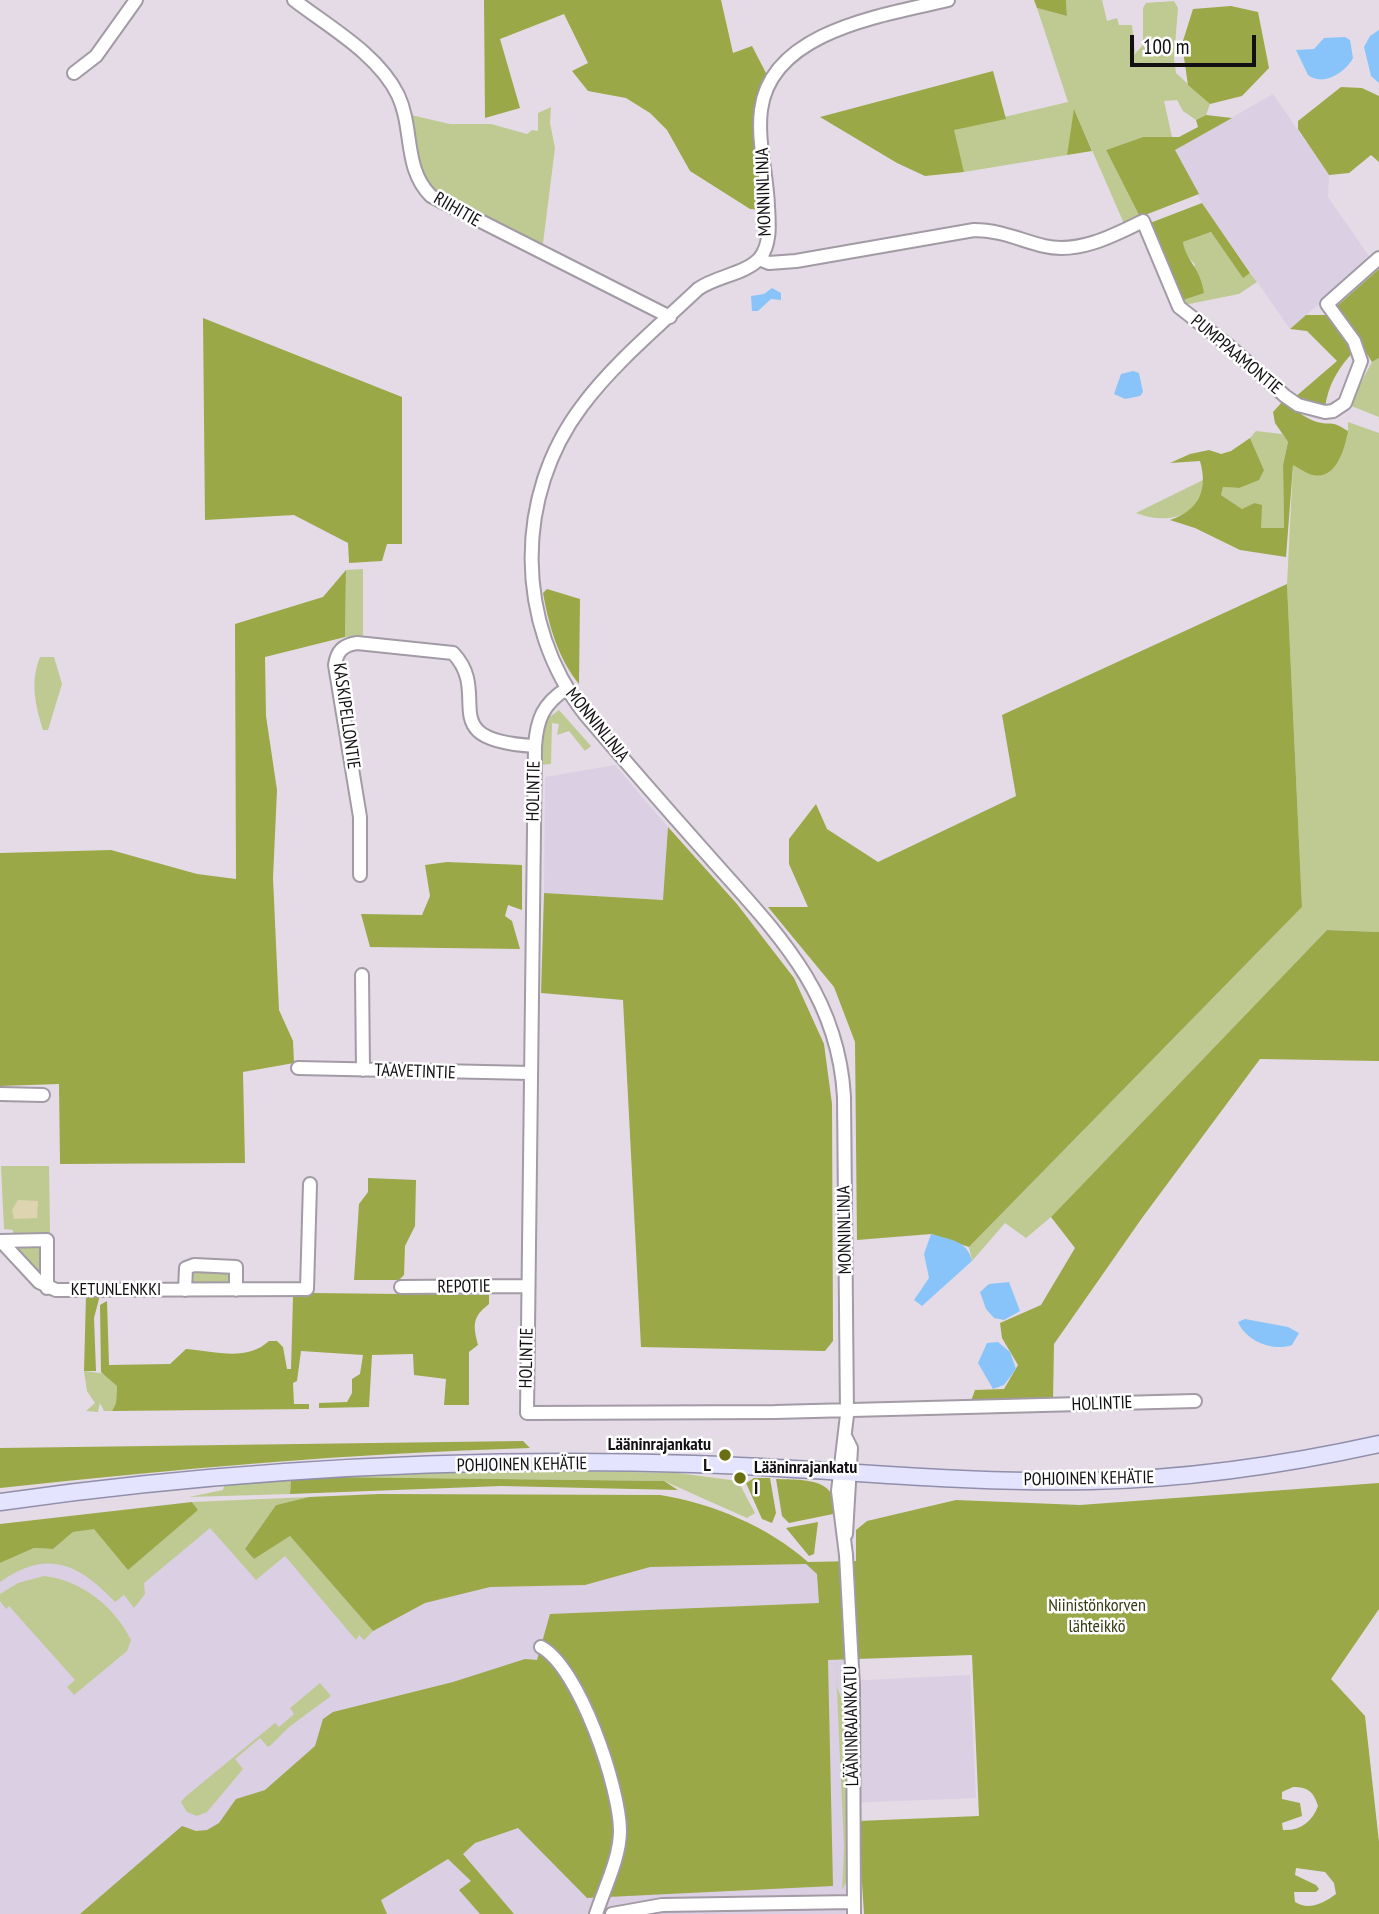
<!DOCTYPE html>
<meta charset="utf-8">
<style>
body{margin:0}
#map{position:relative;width:1379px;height:1914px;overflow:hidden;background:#e4dbe6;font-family:"PT Sans Narrow",sans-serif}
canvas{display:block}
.scale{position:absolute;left:1130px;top:35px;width:126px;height:32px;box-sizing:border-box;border:4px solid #131014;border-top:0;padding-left:9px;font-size:21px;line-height:24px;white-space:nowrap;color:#131014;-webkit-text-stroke:5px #fff;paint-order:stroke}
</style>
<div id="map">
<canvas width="1379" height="1914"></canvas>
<div class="scale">100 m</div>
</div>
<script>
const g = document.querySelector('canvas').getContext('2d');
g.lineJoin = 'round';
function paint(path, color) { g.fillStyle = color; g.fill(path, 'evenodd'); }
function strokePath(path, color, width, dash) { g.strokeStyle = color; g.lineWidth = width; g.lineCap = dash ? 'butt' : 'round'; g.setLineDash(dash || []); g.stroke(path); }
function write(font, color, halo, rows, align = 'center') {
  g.font = font + ' "PT Sans Narrow",sans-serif'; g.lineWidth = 5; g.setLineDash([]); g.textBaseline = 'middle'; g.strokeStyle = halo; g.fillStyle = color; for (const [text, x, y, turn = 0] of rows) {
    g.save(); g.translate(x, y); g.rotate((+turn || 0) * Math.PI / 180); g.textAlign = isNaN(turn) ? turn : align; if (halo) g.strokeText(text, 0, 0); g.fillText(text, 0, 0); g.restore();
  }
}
paint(new Path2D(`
 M1273,94L1329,175L1328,197L1371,259L1290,329L1202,203L1175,150Z
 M615,765L668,827L664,900L544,893L545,777Z
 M198,1510L250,1537L293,1519L339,1572L839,1563L844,1681L970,1675L976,1798L846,1803L845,1914H0V1563L53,1549L73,1532L94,1529L129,1570Z`), '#dbcfe3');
paint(new Path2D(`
 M1066,0H1102L1107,21L1117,18L1119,25H1132L1135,52L1131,58L1143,45V8L1146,3L1174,1L1178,8L1174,58L1176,73L1210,104L1206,115L1196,120L1183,111L1177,100L1164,101L1172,137H1143L1106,150L1140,217L1125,226L1075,111L1067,155L964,172L953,129L1068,102L1037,8L1067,16Z
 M551,107L550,123L555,148L542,251L435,195L418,173L411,115L450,124H491L527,134L532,130L538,131V113Z
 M1211,232L1243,277L1250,273L1257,282L1239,294L1184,305L1180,301L1195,264L1185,255L1183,242Z
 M1379,358V417L1349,405L1372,362Z
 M1348,422L1379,433V932L1327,930L1051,1217L1026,1238L1005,1223L972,1261L969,1247L1302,907L1287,584L1293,465L1348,431Z
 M1256,431L1282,434L1288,442L1283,465L1284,528H1261L1254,503L1242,509L1221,495L1223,487L1239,488L1264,470L1250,438Z
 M1205,479C1202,518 1167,525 1136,513Z
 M363,569V636L345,637L346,570Z
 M40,657H54L62,684L48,730H43C35,704 30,682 40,657Z
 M559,710L591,746L585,751L569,731L557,735L559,724L552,723L551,764L539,765L540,732L549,713L551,716Z
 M1,1166H49L50,1233H13V1230L4,1229Z
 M11,1244H41L44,1279Z
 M194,1270H231L230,1285H190V1274Z
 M84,1371L107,1374L117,1385L116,1403L112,1411H104L100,1403L98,1412L86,1411L95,1403L87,1391Z
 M526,1470L678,1473L738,1481L755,1513L747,1518L664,1481L328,1477Z
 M291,1479L290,1494L189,1497L223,1490L225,1483Z
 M309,1497L276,1505L245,1549L254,1559L290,1536L373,1631L364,1640L359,1635L356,1640L285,1556L256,1580L210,1528L144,1583L145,1594L134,1608L124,1595L115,1602C78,1563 47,1549 0,1582V1563L34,1548L53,1549L73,1532L198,1510L192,1502Z
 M44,1576C81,1580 115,1607 131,1640L127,1651L74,1695L67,1687L75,1680L9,1606L6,1609L0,1601V1594L18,1583Z
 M834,1626L837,1687L844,1705L845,1728L847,1881L842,1890L844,1848Z
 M320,1683L331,1696L289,1727L271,1745L268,1747L260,1738L235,1759L243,1769L207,1812L197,1816L187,1812L181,1802L185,1797L275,1723L279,1727L294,1714L290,1708Z`), '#bfca92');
paint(new Path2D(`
 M484,0H721L733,53L752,46L767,75L754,116L763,210L750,209L690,171L667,130L650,113L626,98L588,91L572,71L588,63L564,14L500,39L520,108L485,118Z
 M1034,0H1066L1067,16L1037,8Z
 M1231,6L1258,12L1269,68L1242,96L1210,104L1188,85L1182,44L1193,9Z
 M993,71L1006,119L954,130L964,172L925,176L897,163L820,117Z
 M1341,87L1362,88L1379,96V162L1371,155L1349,173L1329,175L1298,129V121Z
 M1074,109L1092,151L1067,155Z
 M1206,115L1232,118L1175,150L1199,194L1140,217L1106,150L1143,137H1179L1198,127L1196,120Z
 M1202,203L1250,273L1243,278L1211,232L1183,242C1186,262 1200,266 1204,293L1180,301L1150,223Z
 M1379,269V358L1372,362L1337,306Z
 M1306,315H1327L1355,350C1339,367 1328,384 1325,408L1294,398L1337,361L1307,331L1290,329Z
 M203,318L402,397V544H387L382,561L349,563L348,543L294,515L205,520Z
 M1283,401C1293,408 1304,418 1317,422C1333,426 1329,419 1348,431C1345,447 1337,480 1313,475C1307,474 1299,468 1293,465L1286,557L1240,550L1195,528L1170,520C1200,510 1208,489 1200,461L1170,463L1190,454L1209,450L1221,454L1231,451L1250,438L1264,470L1259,480L1239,488L1223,487L1221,495L1242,509L1254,503L1262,505L1261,528H1284L1283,465L1288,442L1275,423L1273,412Z
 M346,570L345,637L265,657L266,716L277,790L273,878L279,1010L293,1041L294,1063L243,1072L245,1163L60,1164L59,1084L0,1086V853L111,850L197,874L236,879L235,624L323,597Z
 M1287,584L1302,907L969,1247L931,1234L857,1240L855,1042L834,987L768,907H808L789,864V839L816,804L827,829L878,862L1016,796L1002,715Z
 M547,589L580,599L579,684C558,658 549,626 543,593Z
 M668,827L737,904L794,978L824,1044L832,1104L833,1341L825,1351L641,1347L623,1000L541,993L544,893L663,900Z
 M447,862L522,865V910L508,905L505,916L512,921L520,949L370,947L361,914L422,915L430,896L425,865Z
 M1327,930L1379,932V1061L1260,1059L1142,1218L1054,1344L1053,1400L971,1401L975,1390L1004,1389L1018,1365L1002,1338L1000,1323L1041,1305L1075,1248L1051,1217Z
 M368,1178L416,1180L415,1226L405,1246L404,1275L399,1280H354L359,1204L368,1192Z
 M312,1293L489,1295V1304C472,1317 473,1325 478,1345L469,1352V1405H444L446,1379L414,1375L413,1354L372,1355L369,1407L319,1408V1403L347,1402L352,1393V1379L360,1374L363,1355L301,1351L297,1381L293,1383L294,1404H309V1409L112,1411L116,1403L117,1386L101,1372L100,1305L107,1301L109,1365L170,1364L186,1349C215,1351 246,1362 269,1341H277L283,1347L287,1369H291L293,1297Z
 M86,1295H100L94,1318L96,1371H84Z
 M523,1441L530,1448C353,1453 177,1469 0,1488V1448Z
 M328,1477L664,1481L678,1490L501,1486L290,1494L291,1479Z
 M754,1478H770L776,1513L772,1523L762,1519L746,1483Z
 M776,1479C801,1480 841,1477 833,1514L789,1523L782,1516Z
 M1379,1483V1609L1331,1679L1365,1716L1379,1842V1914H864L858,1821L979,1816L972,1655L828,1660L833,1886L587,1898L518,1828L475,1843L463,1854L514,1914H480L459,1890L471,1881L448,1859L381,1900L387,1914H80L182,1826L196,1831L207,1830L219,1823L236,1799L265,1790L315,1746L323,1719L333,1712L453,1682L525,1659L537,1660L550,1614L819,1603L817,1574L806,1564L650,1567L585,1585L490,1587L425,1603L373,1631L290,1536L254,1559L245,1549L276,1505L309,1497L379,1494L660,1495C712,1503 769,1527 808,1562L856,1561V1530L867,1521L956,1500L1080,1505ZM1293,1787C1308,1787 1314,1792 1318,1806C1312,1822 1300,1831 1283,1830L1282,1823L1302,1816L1300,1803L1282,1799V1792ZM1296,1868L1325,1872L1334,1883L1336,1894C1324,1903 1309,1911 1295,1902L1294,1892H1316L1319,1889L1316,1885L1295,1875Z
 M192,1502L198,1510L128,1570L94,1529L73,1532L53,1549L34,1548L0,1563V1524Z
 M818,1522L814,1554L809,1556L786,1528Z`), '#9aa848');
paint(new Path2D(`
 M18,1200L38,1201L37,1218L14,1219L12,1210Z`), '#ded5b0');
paint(new Path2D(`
 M1379,30V83L1371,76L1364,47L1370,36Z
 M1345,37L1350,40L1353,58C1346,72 1323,87 1308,75L1296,50L1314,49L1324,38Z
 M772,288L781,293V300L771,299L758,311H752L751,296L764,294Z
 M1133,371L1139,373L1143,392L1140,396L1125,399L1114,394L1121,374Z
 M931,1234C951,1240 967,1240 972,1261L922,1306L914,1300L929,1278L924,1254Z
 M1009,1282L1020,1311L1004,1320L994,1318L986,1309L980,1292L989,1284Z
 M1245,1319L1288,1327L1299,1333L1292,1345C1273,1352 1246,1341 1238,1322Z
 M998,1342L1010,1352L1016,1369L1004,1385L993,1389L978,1363L987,1343Z`), '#88c4fa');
const minor = new Path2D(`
 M294,0C329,27 378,54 398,95C414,129 403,168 431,196L670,317
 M74,73L96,56L136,0
 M759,259L769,263L796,261L974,230C1000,230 1020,240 1044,246C1078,254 1113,236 1143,221L1179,307L1229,346L1285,396L1298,405L1325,412L1333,411L1345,403L1361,361L1354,341L1327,304L1379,258
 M566,689C543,704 537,719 535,746L527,1413L775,1412L1195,1401
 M360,875V817L335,665C337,651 343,645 357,643L453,653C494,696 430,740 535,746
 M362,975L363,1070
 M298,1068L531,1073
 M0,1094L43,1095
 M0,1241L47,1240V1288
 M1,1241L39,1282L56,1290L307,1289L310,1184
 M401,1287L528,1286
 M185,1290L186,1268L194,1265L236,1267V1290
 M846,1534L851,1448L846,1438
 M541,1647C579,1667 620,1788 620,1831C620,1858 604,1889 596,1914
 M612,1914L662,1905L854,1902
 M854,1914L853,1686L846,1555L838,1491L847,1415L844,1097C838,990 773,929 706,853C665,807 624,760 584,713C515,623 514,496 582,406C614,363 659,326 698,289C716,276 746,274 760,258C771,244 769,223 768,206C767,175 757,141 761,110C771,30 886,15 948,0`);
const major = new Path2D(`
 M0,1502C228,1470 463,1457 694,1464C825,1468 958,1484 1090,1481C1187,1479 1284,1465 1379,1444`);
strokePath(minor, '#a29aa4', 16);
strokePath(major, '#908eab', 19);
strokePath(minor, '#fff', 12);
strokePath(major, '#e5e4fe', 16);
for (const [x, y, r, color] of [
 [725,1455,7,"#6b6e11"],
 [740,1478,7,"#6b6e11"]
]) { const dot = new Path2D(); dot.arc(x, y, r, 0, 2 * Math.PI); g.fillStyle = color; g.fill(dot); strokePath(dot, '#fff', 2.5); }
write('18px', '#131014', '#fff', [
 ["MONNINLINJA",764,192,-92],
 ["RIIHITIE",457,210,30],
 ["PUMPPAAMONTIE",1236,355,40],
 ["KASKIPELLONTIE",346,716,82],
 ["MONNINLINJA",597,725,51],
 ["HOLINTIE",534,791,-89],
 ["TAAVETINTIE",415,1072,2],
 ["MONNINLINJA",845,1230,-91],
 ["REPOTIE",464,1287,-1],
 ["KETUNLENKKI",116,1290],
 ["HOLINTIE",527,1358,-89],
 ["HOLINTIE",1102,1404,-2],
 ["POHJOINEN KEHÄTIE",522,1465,-1],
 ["POHJOINEN KEHÄTIE",1089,1479,-1],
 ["LÄÄNINRAJANKATU",852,1726,-91]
]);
write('bold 18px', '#131014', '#fff', [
 ["Lääninrajankatu",711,1445],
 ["L",711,1466],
 ["Lääninrajankatu",754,1468,"left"],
 ["I",754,1489,"left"]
], 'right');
write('18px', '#353b13', '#fff', [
 ["Niinistönkorven",1097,1606],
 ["lähteikkö",1097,1627]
]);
</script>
